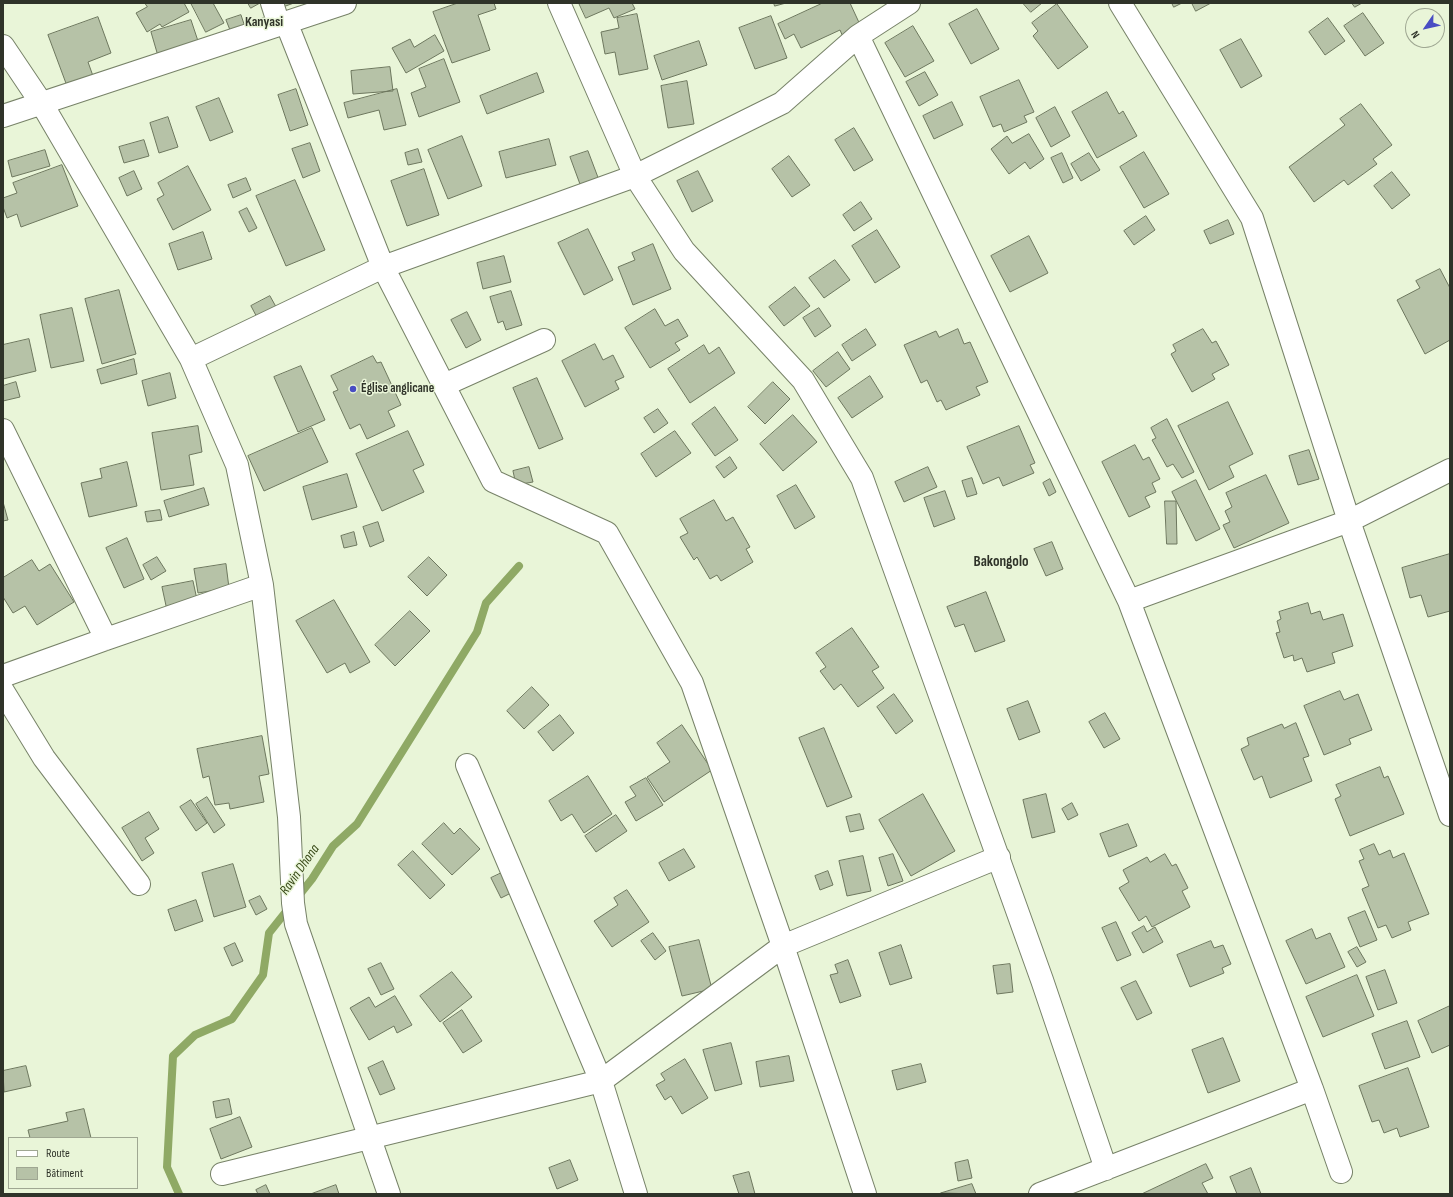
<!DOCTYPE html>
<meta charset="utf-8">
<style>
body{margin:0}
#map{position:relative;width:1453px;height:1197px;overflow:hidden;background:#e9f5d8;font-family:"Sofia Sans Condensed",sans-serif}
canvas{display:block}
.frame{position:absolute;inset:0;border:4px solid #2f3329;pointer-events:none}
.legend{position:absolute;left:8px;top:1137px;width:130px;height:52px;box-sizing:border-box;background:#e9f5d8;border:1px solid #9fa792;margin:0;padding:5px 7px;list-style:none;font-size:12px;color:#2f3329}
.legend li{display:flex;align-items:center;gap:8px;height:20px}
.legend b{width:20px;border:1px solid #9fa792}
.north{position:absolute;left:1405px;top:8px;width:40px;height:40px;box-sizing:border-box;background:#e9f5d8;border:1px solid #9fa792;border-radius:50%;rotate:236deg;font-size:11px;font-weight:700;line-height:16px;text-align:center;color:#2f3329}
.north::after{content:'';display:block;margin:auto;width:14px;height:18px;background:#494dc3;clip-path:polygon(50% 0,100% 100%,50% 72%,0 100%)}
</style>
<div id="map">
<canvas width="1453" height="1197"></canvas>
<div class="frame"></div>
<ul class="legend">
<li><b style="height:5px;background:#fff"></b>Route</li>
<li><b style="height:11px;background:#b6c2a7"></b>Bâtiment</li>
</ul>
<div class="north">N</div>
</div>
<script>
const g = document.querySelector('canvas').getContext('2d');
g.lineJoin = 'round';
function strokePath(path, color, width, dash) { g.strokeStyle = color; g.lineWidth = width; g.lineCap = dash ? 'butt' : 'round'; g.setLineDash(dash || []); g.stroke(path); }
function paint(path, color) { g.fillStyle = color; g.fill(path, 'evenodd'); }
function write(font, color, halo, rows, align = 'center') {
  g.font = font + ' "Sofia Sans Condensed",sans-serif'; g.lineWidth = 3; g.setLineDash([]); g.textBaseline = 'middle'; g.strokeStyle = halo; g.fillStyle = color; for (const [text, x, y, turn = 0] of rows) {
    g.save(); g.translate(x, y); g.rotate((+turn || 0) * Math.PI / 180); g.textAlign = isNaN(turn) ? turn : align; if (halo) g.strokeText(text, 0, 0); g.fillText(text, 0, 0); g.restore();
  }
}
strokePath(new Path2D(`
 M179,1194L167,1167L173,1056L195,1035L232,1019L263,975L269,933L312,879L333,846L357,824L477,632L486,603L519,566`), '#8fa965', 8);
const building = new Path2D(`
 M145,3H184L189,12L162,27L160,24L147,32L136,13L147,7Z
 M191,3H213L224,23L206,32Z
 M248,3H260L251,8Z
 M279,3H294L280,8Z
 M458,3H494L496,9L478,15L490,50L452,63L433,12Z
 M579,3H632L635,9L614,18L609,8L586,18Z
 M774,3H786L775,6Z
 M823,3H850L868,42L849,51L840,30L801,48L794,34L785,39L778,24Z
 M1023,3H1042L1031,12Z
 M1172,3H1182L1174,7Z
 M1192,3H1211L1196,11Z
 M1352,3H1362L1355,7Z
 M1057,4L1088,47L1058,69L1033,36L1038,31L1032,23Z
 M977,9L999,49L971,64L949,24Z
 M1363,13L1384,43L1365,56L1344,26Z
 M637,14L648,69L619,75L615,52L605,54L601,32L619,28L617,18Z
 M241,15L246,30L232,35L226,20Z
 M771,16L787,58L755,69L739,28Z
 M98,17L111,53L88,62L93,76L67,86L48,35Z
 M1328,18L1345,41L1325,55L1309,32Z
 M191,20L199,44L158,56L151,32Z
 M913,26L934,61L905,77L885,43Z
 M435,35L444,51L406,73L392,48L410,39L414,47Z
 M1241,39L1262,76L1241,88L1220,50Z
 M699,41L707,65L662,80L654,56Z
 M444,59L460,102L419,117L411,93L426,87L419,69Z
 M390,67L393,91L353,94L351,71Z
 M925,72L938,95L919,106L906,82Z
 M537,73L544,92L487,114L480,96Z
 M1019,80L1034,112L1024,116L1027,122L1004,132L1001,124L993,127L980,97Z
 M687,81L694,124L668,128L661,86Z
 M296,89L308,125L290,131L278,95Z
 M397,89L406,125L384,130L379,110L348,118L344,103Z
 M1107,92L1119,114L1123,111L1137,136L1097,158L1072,112Z
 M219,98L233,132L210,141L196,107Z
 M952,102L963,125L934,139L923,116Z
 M1361,104L1392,145L1373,159L1377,164L1348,185L1344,180L1314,202L1289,167L1345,125L1340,119Z
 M1055,107L1070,136L1051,147L1036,118Z
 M168,117L178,147L159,153L150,123Z
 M854,128L873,160L854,171L835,140Z
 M1029,134L1044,159L1030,169L1025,162L1009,174L991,149L1007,136L1012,143Z
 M462,136L482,186L448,199L428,150Z
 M549,139L556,165L506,178L499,152Z
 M144,140L149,156L124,163L119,147Z
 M310,143L320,171L303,178L292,149Z
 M418,149L422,162L408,165L405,153Z
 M45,150L50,166L12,177L8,161Z
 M588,151L602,188L584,195L570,157Z
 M1144,152L1169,194L1144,208L1120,167Z
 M1062,153L1073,178L1063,183L1051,158Z
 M1089,153L1100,170L1081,181L1071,164Z
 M789,156L810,185L792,197L772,169Z
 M62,165L78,206L21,227L17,214L7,218L3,207V198L17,193L13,183Z
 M188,166L211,210L173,230L157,199L164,195L158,183Z
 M424,169L439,215L407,226L391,181Z
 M134,171L142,189L127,196L119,178Z
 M698,171L713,201L692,212L677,181Z
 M1392,172L1410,195L1392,209L1374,186Z
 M246,178L251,190L233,198L228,185Z
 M295,180L325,250L286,266L256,196Z
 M861,202L872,219L854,231L843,215Z
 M247,208L257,228L249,232L239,212Z
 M1146,216L1155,230L1134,245L1124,231Z
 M1228,220L1234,234L1210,244L1204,231Z
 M588,229L613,280L584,295L558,243Z
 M877,230L900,267L875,283L852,246Z
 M203,232L212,259L178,270L169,244Z
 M1029,236L1048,273L1010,292L991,256Z
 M653,244L671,289L633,305L618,267L635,260L632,253Z
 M504,256L511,282L483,289L477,263Z
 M835,260L850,280L824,298L809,278Z
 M1440,269L1450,288V340L1425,354L1397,300L1420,288L1416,281Z
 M795,287L810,306L784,326L769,307Z
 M119,290L136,354L102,364L85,299Z
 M511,291L522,325L506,330L503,321L498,323L490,297Z
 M270,296L280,314L261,325L251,306Z
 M72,308L84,361L51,368L40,315Z
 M819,308L831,326L815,337L803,318Z
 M655,309L665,326L678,319L688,336L675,343L680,350L650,368L625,328Z
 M467,312L481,340L466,348L451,320Z
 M866,329L876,345L852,361L842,345Z
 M958,329L964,344L970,342L988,382L976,387L980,395L946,410L941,400L937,402L927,380L921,383L904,345L936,331L939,337Z
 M1203,329L1212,343L1216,341L1229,365L1212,374L1215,379L1192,392L1171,354L1176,351L1173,345Z
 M29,339L36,371L3,379V345Z
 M595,344L603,360L613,355L624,377L615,381L619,389L585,407L562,361Z
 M704,345L709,354L719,347L735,373L690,403L668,369Z
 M838,352L850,369L826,387L813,371Z
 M373,356L377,363L381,362L401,405L388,411L395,426L367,439L360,424L350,429L333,392L338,390L331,376Z
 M134,359L137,374L101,384L97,370Z
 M301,366L325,420L298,432L274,377Z
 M170,373L176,398L148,406L142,381Z
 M870,376L883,397L852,418L838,398Z
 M537,378L563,439L539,449L513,388Z
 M16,382L20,397L3,401V386Z
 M773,382L790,399L765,424L748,407Z
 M1228,402L1253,454L1229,466L1234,477L1209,490L1178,426Z
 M715,407L738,440L715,456L692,424Z
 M658,409L668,423L654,433L644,418Z
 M793,415L817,442L783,471L760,444Z
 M1167,419L1194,472L1182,478L1173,464L1167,467L1152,440L1156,438L1151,428Z
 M198,426L202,452L189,455L194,485L161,490L152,433Z
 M1019,426L1035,463L1030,465L1034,473L1003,486L999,477L983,484L967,447Z
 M312,428L328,462L264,491L248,456Z
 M408,431L424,465L413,470L424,492L382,511L356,454Z
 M675,431L691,453L656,477L641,454Z
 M1135,445L1143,460L1149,457L1160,479L1152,483L1156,492L1145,497L1150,507L1129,517L1102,462Z
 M1309,450L1319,479L1298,485L1289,456Z
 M730,457L737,468L724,478L716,467Z
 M127,462L137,506L89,517L81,483L102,478L100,469Z
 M529,467L533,482L516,485L513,471Z
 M928,467L937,487L904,502L895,482Z
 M347,474L357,507L312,520L303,487Z
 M1266,475L1289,523L1234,548L1223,525L1230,522L1225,511L1232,507L1226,493Z
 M972,478L977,494L967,497L962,481Z
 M1050,479L1056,492L1049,496L1043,483Z
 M1196,480L1220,529L1196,541L1172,492Z
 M796,485L815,517L795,529L777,496Z
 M204,488L209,505L169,517L164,501Z
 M945,491L955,519L934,527L924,498Z
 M714,500L726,521L733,517L750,547L746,549L753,562L721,581L717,575L710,579L697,557L694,560L680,537L688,533L680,519Z
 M1165,501H1176L1177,544H1167Z
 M3,502L8,520L3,521Z
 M160,510L162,520L147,522L145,512Z
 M378,522L384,541L370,547L363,527Z
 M354,532L357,545L344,548L341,536Z
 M127,538L144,579L124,588L106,548Z
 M1052,542L1063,569L1046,576L1034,549Z
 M1450,554V611L1428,617L1421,595L1410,598L1402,568Z
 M157,557L166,571L151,580L143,565Z
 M429,557L447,575L427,596L408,577Z
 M32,560L39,571L50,564L74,602L37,625L25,606L13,613L3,597V578Z
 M226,564L229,588L198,593L194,569Z
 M193,581L199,609L168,615L162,587Z
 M986,592L1005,641L975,652L964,624L955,627L947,607Z
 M334,600L370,662L350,673L345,663L327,673L296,621Z
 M1308,603L1311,614L1320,611L1323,620L1343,614L1353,646L1332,653L1335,663L1307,672L1302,658L1294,661L1293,655L1284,658L1276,633L1280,632L1277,621L1281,619L1279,612Z
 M410,611L430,631L395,666L375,645Z
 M852,628L879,667L872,671L884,688L858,707L841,684L834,690L820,671L826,667L816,653Z
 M532,687L549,705L524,729L507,711Z
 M1340,691L1344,700L1358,694L1372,730L1349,739L1351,744L1324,755L1304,706Z
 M894,694L913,721L896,734L877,707Z
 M1028,701L1040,732L1019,740L1007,709Z
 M1105,713L1120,739L1104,748L1089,722Z
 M560,715L574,733L553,751L538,732Z
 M1296,723L1309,756L1303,758L1312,781L1270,798L1262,776L1254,780L1241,749L1249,745L1247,738L1282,724L1284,728Z
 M682,725L712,770L664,802L647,777L670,762L657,743Z
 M824,728L852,797L827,807L799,738Z
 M262,736L269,774L259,776L264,802L230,809L229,803L215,805L209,776L203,778L197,749Z
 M1380,767L1384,778L1388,776L1404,814L1350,836L1335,799L1341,796L1336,785Z
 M588,776L612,814L584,833L572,814L561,821L549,801Z
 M646,778L663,805L636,821L625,802L636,796L630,787Z
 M923,794L955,851L911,876L879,820Z
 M1046,794L1055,832L1032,838L1023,800Z
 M207,797L225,825L214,833L196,804Z
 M191,800L207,823L196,831L180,807Z
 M1072,803L1078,815L1068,820L1062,809Z
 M149,812L159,829L145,838L154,853L142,861L122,828Z
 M860,814L864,829L850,832L846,817Z
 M616,815L627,831L596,852L585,836Z
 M444,823L454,834L460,828L480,849L452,875L422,844Z
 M1128,824L1137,846L1109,857L1100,834Z
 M1374,844L1379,855L1390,850L1393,858L1404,853L1429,914L1408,922L1411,930L1392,938L1386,925L1378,928L1362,889L1369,886L1359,861L1364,859L1360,850Z
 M684,849L695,867L669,881L659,863Z
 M413,851L445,885L430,899L398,865Z
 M893,854L903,881L888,886L879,858Z
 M1165,854L1172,866L1176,864L1188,888L1182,891L1190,907L1152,927L1146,916L1139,921L1119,888L1129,882L1123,870L1147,857L1150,862Z
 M863,856L871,891L847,896L839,861Z
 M233,864L246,907L214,917L202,873Z
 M510,869L519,889L501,898L491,878Z
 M828,871L833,885L820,890L815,876Z
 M627,890L649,922L612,947L594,921L618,905L614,898Z
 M260,896L267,909L256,915L249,901Z
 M196,900L203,921L175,931L168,910Z
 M1365,911L1377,940L1360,947L1348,918Z
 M1116,922L1131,955L1117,961L1102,928Z
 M1144,926L1147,932L1155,927L1163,942L1143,953L1132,933Z
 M1312,929L1316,939L1330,933L1345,967L1306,984L1286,941Z
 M653,933L666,951L655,960L641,941Z
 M699,940L712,989L682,996L669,947Z
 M1211,941L1214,948L1223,945L1231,964L1222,968L1224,973L1190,987L1177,955Z
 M235,943L243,961L232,966L224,948Z
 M901,945L912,978L890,985L879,953Z
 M1357,947L1366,962L1357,967L1348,952Z
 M848,960L861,996L840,1003L830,975L838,973L835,965Z
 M381,963L394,989L381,995L368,969Z
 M1010,964L1013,992L997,994L993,966Z
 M1385,970L1397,1003L1378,1010L1366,977Z
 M452,972L472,997L440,1022L420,996Z
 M1357,975L1374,1016L1323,1037L1306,997Z
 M1136,981L1152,1013L1137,1020L1121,988Z
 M395,996L412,1025L397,1033L394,1026L369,1040L350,1008L369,997L375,1007Z
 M1450,1006V1045L1432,1053L1418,1021Z
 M462,1010L482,1041L463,1053L443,1023Z
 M1407,1021L1420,1057L1385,1069L1372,1034Z
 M1223,1038L1240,1081L1208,1093L1192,1050Z
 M731,1043L742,1084L715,1091L703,1050Z
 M789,1056L794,1081L760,1087L756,1062Z
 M685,1059L708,1098L682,1114L671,1096L665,1100L656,1085L665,1080L661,1074Z
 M383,1061L395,1089L380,1095L368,1068Z
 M921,1064L926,1082L897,1090L892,1071Z
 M26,1066L31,1086L4,1092L3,1071Z
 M1408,1068L1429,1127L1400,1137L1397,1128L1384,1133L1379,1120L1372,1122L1359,1086Z
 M229,1099L232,1114L216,1118L213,1102Z
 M84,1109L91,1138H30L28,1130L68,1121L66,1113Z
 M240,1117L252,1147L221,1159L210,1129Z
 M570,1160L578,1180L557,1189L549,1168Z
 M968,1160L972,1178L958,1181L955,1163Z
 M1206,1164L1213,1178L1202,1183L1208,1194H1142Z
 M1251,1168L1261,1194H1237L1230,1177Z
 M749,1172L755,1194H739L733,1176Z
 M972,1184L976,1194L941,1193Z
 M266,1185L270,1194H258L256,1190Z
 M336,1185L339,1194H311Z`);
paint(building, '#b6c2a7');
strokePath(building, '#6d775e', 1);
const minor = new Path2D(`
 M272,3L279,25
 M559,3L635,176L684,251L803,380L862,478L1042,980L1106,1169
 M1120,3L1252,218L1349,521L1450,815
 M286,22L383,267L493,481L607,533L692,683L783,946L865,1194
 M858,36L1129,601L1312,1089L1341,1172
 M3,46L42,104L191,359L237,465L262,585L289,817L293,903L296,924L389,1194
 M3,116L345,3
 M191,359L383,267L635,176L782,103L858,36L909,3
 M444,385L544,340
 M3,430L106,639
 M1129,601L1349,521L1450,470
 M3,676L106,639L262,585
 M3,691L44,758L139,884
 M467,765L601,1081L636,1194
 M222,1174L601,1081L783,946L999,857
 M1040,1194L1312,1089`);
strokePath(minor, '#778268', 24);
strokePath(minor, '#fff', 22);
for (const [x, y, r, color] of [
 [353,389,4,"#494dc3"]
]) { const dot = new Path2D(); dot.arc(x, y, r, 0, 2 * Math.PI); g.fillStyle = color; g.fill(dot); strokePath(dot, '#e9f5d8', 1.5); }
write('bold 13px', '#2f3329', '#e9f5d8', [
 ["Église anglicane",361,389]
], 'left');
write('bold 14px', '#2f3329', '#e9f5d8', [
 ["Kanyasi",264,22]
]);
write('italic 14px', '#354614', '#e9f5d8', [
 ["Ravin Dhona",300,870,-55]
]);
write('bold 15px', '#2f3329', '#e9f5d8', [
 ["Bakongolo",1001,562]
]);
</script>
